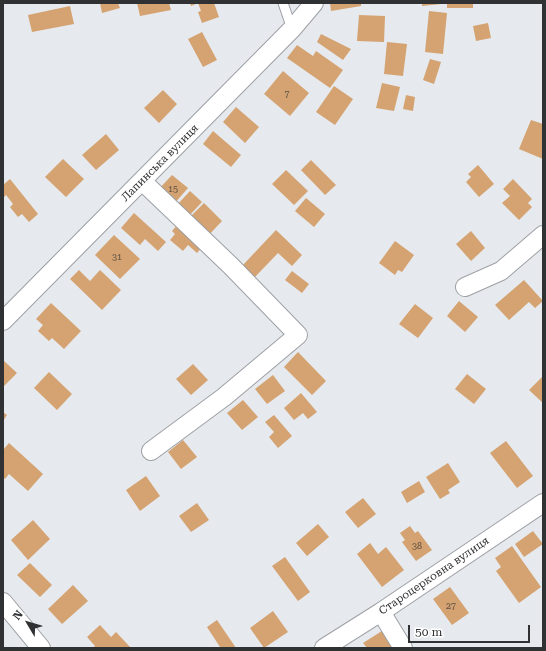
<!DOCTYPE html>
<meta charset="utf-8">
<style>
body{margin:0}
#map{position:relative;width:546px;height:651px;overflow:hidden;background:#e6e9ed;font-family:"Roboto Serif",serif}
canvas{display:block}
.frame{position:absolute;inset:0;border:4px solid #303133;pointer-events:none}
.north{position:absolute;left:8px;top:603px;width:40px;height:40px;-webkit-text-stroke:3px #fff;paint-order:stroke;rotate:308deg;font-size:11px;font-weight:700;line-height:16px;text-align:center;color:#303133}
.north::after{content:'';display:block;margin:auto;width:14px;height:18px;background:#303133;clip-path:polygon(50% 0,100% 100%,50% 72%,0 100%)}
.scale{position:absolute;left:408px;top:625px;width:122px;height:18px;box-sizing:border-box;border:2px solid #303133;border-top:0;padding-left:5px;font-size:12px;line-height:14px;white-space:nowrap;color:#303133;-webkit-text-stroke:3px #fff;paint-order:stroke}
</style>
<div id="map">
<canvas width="546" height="651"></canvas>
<div class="frame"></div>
<div class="north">N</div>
<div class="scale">50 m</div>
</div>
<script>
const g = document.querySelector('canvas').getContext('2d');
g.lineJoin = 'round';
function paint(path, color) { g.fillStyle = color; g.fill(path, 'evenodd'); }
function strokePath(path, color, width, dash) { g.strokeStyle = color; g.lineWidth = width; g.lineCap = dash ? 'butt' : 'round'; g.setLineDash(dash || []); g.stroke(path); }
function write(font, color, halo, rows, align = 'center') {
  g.font = font + ' "Roboto Serif",serif'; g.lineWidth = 3; g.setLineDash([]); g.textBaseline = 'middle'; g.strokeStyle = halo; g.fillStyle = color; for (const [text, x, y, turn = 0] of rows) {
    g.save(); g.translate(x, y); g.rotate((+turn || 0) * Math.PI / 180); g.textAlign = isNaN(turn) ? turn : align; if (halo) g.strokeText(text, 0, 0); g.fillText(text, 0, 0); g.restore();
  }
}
paint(new Path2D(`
 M100,3H118L120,8L102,13Z
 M137,3H169L171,10L140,16Z
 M190,3H214L219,17L202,23L198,12L201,11L198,3L191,6Z
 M330,3H361V6L331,11Z
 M422,3H441V4L422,6Z
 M447,3H473V8H447Z
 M70,6L74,24L32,32L28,15Z
 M429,11L447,13L443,54L425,52Z
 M359,15L385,16L384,42L357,41Z
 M488,23L491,38L476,41L473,26Z
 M202,32L217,60L203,67L188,39Z
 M321,34L351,49L343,60L317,42Z
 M387,42L407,44L403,76L384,74Z
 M297,45L313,56L316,51L343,70L330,88L287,58Z
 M430,59L441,62L434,84L423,80Z
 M283,71L309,93L290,116L264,94Z
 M382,83L400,87L394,111L376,108Z
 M334,86L353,99L335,125L316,112Z
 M163,90L177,104L159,123L144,108Z
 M406,95L415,97L413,111L403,109Z
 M236,107L259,127L245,143L223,122Z
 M531,120L543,124V159L519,149Z
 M213,131L241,155L231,167L203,144Z
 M106,134L119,150L96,170L82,155Z
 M63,159L84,179L66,197L45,177Z
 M311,160L336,185L325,195L301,170Z
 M478,165L494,184L479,197L466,182L471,177L468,174Z
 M286,170L308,191L294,205L272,184Z
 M172,175L188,188L174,204L158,190Z
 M10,179L38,214L29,222L22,214L18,217L10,207L13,204L6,195L3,198V185Z
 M513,179L532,199L528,203L532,207L519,220L502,203L510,196L503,189Z
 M190,191L202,202L188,217L176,206Z
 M306,198L325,214L314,227L295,211Z
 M204,203L222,221L207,237L188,219Z
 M134,213L166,242L158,251L145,239L140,245L121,228Z
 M180,222L205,244L197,253L188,245L183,251L170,240L175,234L172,231Z
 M276,230L302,255L292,266L278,253L254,278L242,266Z
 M471,231L485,248L471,261L456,244Z
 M114,235L140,259L120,279L95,255Z
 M395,241L414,255L402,272L398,270L395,275L379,263Z
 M79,270L90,281L100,270L121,290L102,310L70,279Z
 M292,271L309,284L302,293L285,280Z
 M524,280L543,301L535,308L529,302L509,320L495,305Z
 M459,301L478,317L465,332L447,316Z
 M51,303L81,331L64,349L52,338L49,341L38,331L43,325L36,319Z
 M415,304L433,318L418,338L399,324Z
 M298,352L326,381L312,395L284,367Z
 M3,360L17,373L3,387Z
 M193,364L208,380L191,395L176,379Z
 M49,372L72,394L57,410L34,388Z
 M467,374L486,389L474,404L455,389Z
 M273,375L285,391L267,404L255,389Z
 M543,376V403L529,390Z
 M301,393L317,412L308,419L303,413L294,420L284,408Z
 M243,400L258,417L242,430L227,413Z
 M3,412L7,415L3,421Z
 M274,415L292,436L278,448L269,437L274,432L265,422Z
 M183,440L197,457L181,469L168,452Z
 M506,441L533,476L517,488L490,453Z
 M9,443L43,474L28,491L9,474L5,479L3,477V450Z
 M448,463L460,482L448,490L450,493L440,499L426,477Z
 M146,476L160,496L140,511L126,490Z
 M419,481L425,492L407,503L401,492Z
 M363,498L376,514L358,528L345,512Z
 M197,503L209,520L191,532L179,516Z
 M33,520L50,539L28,560L11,540Z
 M318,524L329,537L307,556L296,543Z
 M410,526L415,533L418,531L432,550L416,561L402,542L405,540L400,533Z
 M533,531L543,544L524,557L515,544Z
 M370,543L378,554L386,547L404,570L382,587L357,554Z
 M512,546L541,587L519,603L496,571L501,567L495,558Z
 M285,557L310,592L298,601L272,566Z
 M30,563L52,585L40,597L17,575Z
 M73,585L88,601L62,624L48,609Z
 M450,587L469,613L452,625L433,599Z
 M273,611L288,632L264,648L250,628Z
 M217,620L236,648H218L220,647L207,627Z
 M100,625L111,637L116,632L131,648H93L95,646L87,637Z
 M385,629L397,648H367L363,643Z`), '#d4a371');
const lane = new Path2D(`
 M283,3L292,29`);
const street = new Path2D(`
 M142,181L231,266L298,335L224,397L151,451
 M465,287L501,271L543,235
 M3,321L292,29L314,3
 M3,602L41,648
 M381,612L403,648
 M324,648L381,612L543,503`);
strokePath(lane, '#9da0a4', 11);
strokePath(street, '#9da0a4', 20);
strokePath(lane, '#fff', 9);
strokePath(street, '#fff', 18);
write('9px', '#594e42', null, [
 ["7",287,94],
 ["15",173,189],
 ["31",117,257],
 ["38",417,546],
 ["27",451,606]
]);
write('11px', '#303133', '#fff', [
 ["Лапинська вулиця",160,163,-45],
 ["Староцерковна вулиця",434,576,-34]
]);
</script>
